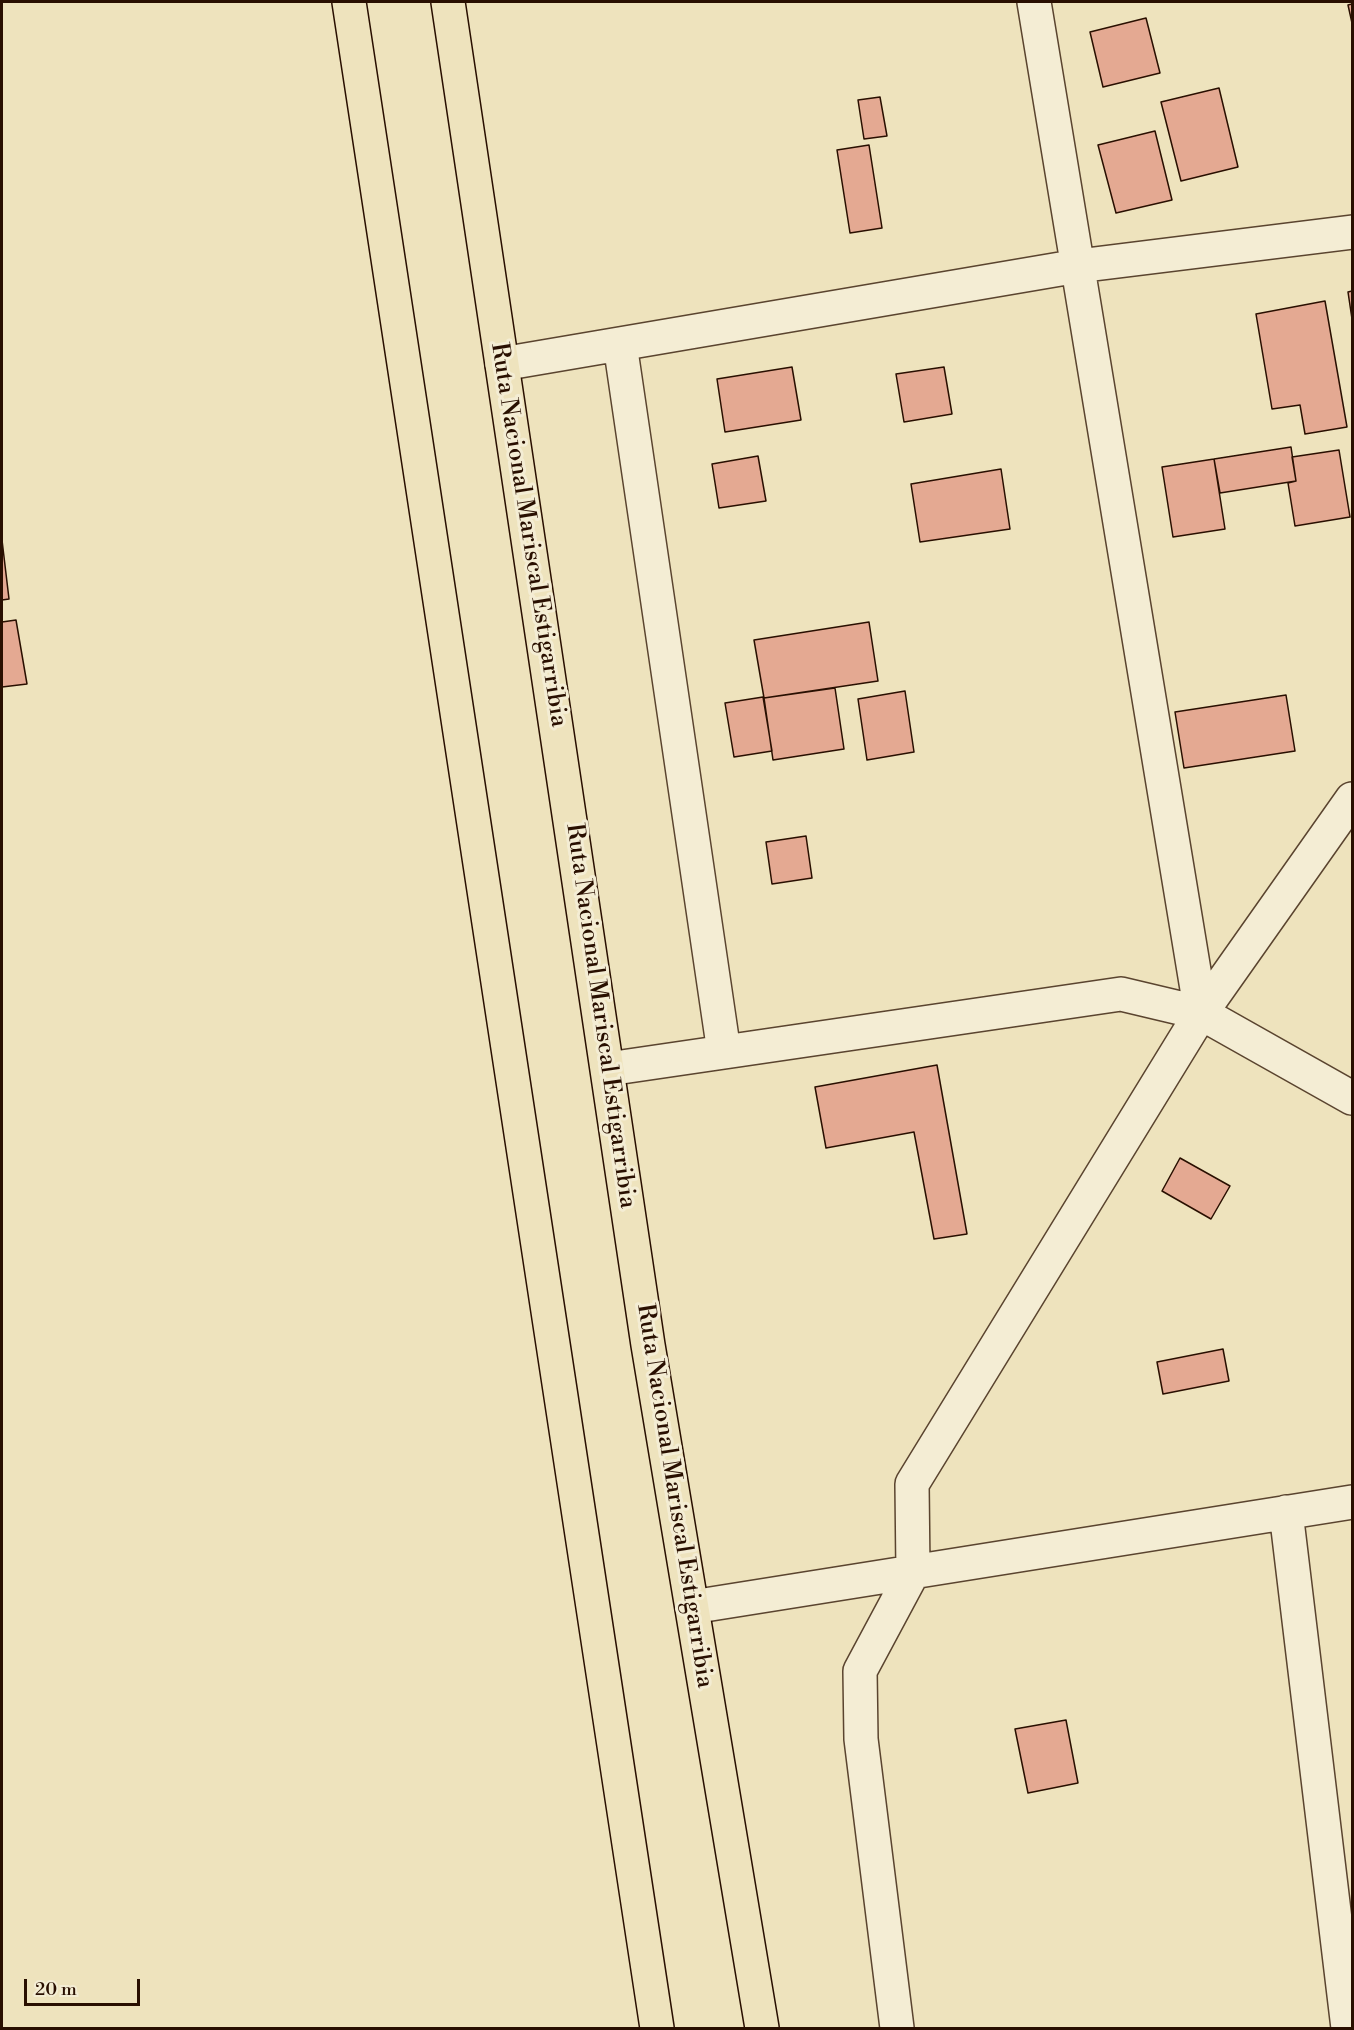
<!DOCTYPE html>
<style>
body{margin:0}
#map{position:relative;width:1354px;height:2030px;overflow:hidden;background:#eee3bd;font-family:"Libre Bodoni",serif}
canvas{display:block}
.frame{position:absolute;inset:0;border:3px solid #290f00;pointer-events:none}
.scale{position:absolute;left:24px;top:1979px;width:116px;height:27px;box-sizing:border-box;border:3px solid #290f00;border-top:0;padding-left:8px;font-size:18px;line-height:21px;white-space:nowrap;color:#290f00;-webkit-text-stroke:4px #f4edd4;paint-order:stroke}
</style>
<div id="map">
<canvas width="1354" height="2030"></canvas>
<div class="frame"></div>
<div class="scale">20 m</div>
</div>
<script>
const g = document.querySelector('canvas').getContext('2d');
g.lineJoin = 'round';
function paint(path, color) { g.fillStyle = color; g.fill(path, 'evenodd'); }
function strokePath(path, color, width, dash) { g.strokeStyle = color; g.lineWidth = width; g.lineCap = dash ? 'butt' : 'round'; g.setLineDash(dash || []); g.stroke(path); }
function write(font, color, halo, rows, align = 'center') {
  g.font = font + ' "Libre Bodoni",serif'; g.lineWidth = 6; g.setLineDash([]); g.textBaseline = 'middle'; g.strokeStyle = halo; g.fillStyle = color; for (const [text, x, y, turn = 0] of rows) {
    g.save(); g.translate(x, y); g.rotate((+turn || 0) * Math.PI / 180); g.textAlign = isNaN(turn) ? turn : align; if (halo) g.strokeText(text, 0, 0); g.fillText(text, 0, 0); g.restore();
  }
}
const building = new Path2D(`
 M1352,4V23L1348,5Z
 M1146,18L1160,73L1103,87L1090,32Z
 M1219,88L1238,167L1181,181L1161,102Z
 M880,97L887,136L864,139L858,100Z
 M1155,131L1172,200L1116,213L1098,145Z
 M869,145L882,228L850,233L837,150Z
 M1352,291V319L1348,292Z
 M1325,301L1347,427L1305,434L1300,405L1272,409L1256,314Z
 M792,367L801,420L725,432L717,379Z
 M944,367L952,414L904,422L896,374Z
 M1291,447L1296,481L1220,493L1214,459Z
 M1339,450L1350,517L1295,526L1288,483L1296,481L1292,457Z
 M758,456L766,501L719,508L712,464Z
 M1214,459L1225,529L1173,537L1162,467Z
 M1001,469L1010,529L920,542L911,484Z
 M2,540L9,599L2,600Z
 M16,620L27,684L2,687V622Z
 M869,622L878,681L764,698L754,640Z
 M835,688L844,749L773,760L764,698Z
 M905,691L914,752L867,760L858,699Z
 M1286,695L1295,751L1184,768L1175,712Z
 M763,697L772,751L734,757L725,703Z
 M806,836L812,878L772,884L766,842Z
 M937,1065L967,1234L934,1239L914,1132L826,1148L815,1087Z
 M1180,1158L1230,1186L1211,1219L1162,1191Z
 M1223,1349L1229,1381L1163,1394L1157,1362Z
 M1066,1720L1078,1783L1028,1793L1015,1729Z`);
paint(building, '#e4a992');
strokePath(building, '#290f00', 1.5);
const street = new Path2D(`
 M1034,2L1201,1013
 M620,344L724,1052
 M502,364L1078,266L1352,232
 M608,1069L1121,994L1201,1013L1352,1098
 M1286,1512L1348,2028
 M692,1607L1352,1502
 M897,2028L861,1739L860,1671L913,1572L912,1484L1201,1013L1352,799`);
const highway = new Path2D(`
 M349,2L657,2028
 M448,2L648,1345L762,2028`);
strokePath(street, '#5a442f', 36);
strokePath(highway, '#290f00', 36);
strokePath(street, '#f4edd4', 33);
strokePath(highway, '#eee3bd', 33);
write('24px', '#290f00', '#f4edd4', [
 ["Ruta Nacional Mariscal Estigarribia",528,535,81],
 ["Ruta Nacional Mariscal Estigarribia",600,1016,82],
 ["Ruta Nacional Mariscal Estigarribia",674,1496,81]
]);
</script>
